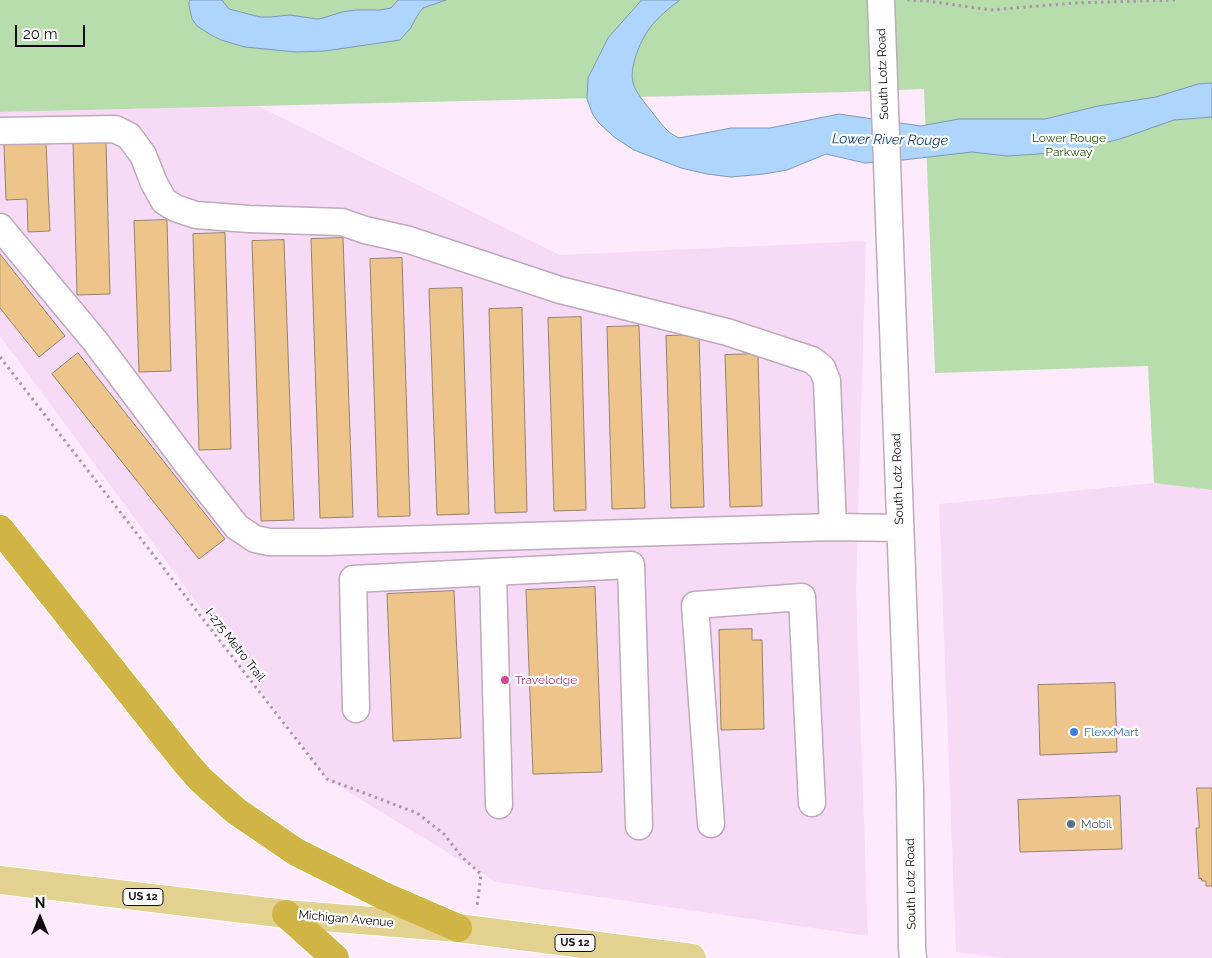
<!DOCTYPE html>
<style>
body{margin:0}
#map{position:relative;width:1212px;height:958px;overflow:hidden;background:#fdebfd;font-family:Raleway,sans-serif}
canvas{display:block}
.north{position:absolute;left:15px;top:893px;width:50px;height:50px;-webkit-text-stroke:4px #fff;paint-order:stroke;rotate:0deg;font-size:14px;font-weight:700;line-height:20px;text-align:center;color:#110a11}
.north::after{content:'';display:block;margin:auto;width:18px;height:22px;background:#110a11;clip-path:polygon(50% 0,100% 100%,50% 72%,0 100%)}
.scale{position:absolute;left:15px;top:25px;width:70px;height:22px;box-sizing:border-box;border:2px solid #110a11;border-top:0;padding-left:6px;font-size:15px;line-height:18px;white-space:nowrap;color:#110a11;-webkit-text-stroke:4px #fff;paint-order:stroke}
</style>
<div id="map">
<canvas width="1212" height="958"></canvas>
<div class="north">N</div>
<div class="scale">20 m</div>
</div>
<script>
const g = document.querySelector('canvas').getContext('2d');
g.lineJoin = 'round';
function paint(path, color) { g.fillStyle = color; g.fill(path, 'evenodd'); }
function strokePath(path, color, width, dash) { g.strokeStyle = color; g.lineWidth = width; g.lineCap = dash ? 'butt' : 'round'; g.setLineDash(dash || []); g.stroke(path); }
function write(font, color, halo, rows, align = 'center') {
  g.font = font + ' Raleway,sans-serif'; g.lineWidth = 4.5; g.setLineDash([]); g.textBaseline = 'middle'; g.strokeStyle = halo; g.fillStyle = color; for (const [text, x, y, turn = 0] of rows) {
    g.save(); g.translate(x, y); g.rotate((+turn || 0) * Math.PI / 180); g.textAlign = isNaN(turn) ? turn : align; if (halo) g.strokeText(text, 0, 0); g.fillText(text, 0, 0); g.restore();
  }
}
paint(new Path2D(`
 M258,106L560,255L866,241L856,590L868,936L496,882L327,779L0,336V112Z
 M1154,483L1212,490V958H1002L956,952L939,504Z`), '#f7dbf6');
paint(new Path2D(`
 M0,0H1212V490L1154,483L1148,366L935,373L924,89L849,92L0,112Z`), '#b8ddac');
const water = new Path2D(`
 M190,0H222L229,9L260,17H270L290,15L317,19L323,18L342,12L355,10H380L391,8L398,0H446L423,8L419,13L410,29L400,40L325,51L296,52L245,47L221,40L211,35L197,26L192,19L189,5Z
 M642,0H680C669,8 657,18 649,29C640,42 629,67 633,83C636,93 645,103 652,112C660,122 667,133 679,138L731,128H770L839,114L921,126L959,119H1045L1098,106L1156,97L1198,84L1212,83V117L1174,120L1120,139L1095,145L1083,151L1007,156L972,152L903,160L865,163L826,154L787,170L764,174L731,177L707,174L681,168L634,150L614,137L599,123L593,115L587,99L588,78L608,38Z`);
paint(water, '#aed5fe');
strokePath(water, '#7f98b7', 1);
const building = new Path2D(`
 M106,142L110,294L77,295L73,143Z
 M46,143L50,231L28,232L27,199L6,200L4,145Z
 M167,220L171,371L139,372L134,221Z
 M225,233L231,449L199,450L193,234Z
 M343,238L353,517L320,518L311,239Z
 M284,240L294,520L261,521L252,241Z
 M0,254L65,336L39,357L0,308Z
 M402,258L410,516L378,517L370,259Z
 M462,288L469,514L437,515L429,289Z
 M522,308L527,512L495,513L489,309Z
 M581,317L586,510L554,511L548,318Z
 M639,326L645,508L612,509L607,327Z
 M699,335L704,507L671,508L666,336Z
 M78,353L225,539L199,559L52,374Z
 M758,354L762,506L730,507L725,355Z
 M595,587L602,772L533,774L526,590Z
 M454,591L461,738L393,741L387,594Z
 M752,629V640H762L764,729L721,730L719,630Z
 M1115,683L1117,752L1040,755L1038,685Z
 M1197,788H1212V886H1206V881H1202L1201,878L1199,879L1196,828H1199Z
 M1120,796L1122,849L1020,852L1018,800Z`);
paint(building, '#edc48a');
strokePath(building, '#94846d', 1);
const minor = new Path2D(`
 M881,0L910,790L912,947L913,958
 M0,131L115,129L129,136L143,155L154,183L164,201L175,208L196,215L249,219L342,222L365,230L409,240L560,290L727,332L812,360L822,368L827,381L833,527
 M0,227L95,341L188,465L237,527L255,539L269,542H324L833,527L900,528
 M493,572L499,805
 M356,709L353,579L631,565L639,826
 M711,824L695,605L802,597L812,803`);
const major = new Path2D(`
 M0,880L286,914L458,928L692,958`);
const highway = new Path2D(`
 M0,529L186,763L201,780L236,811L296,852L382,895L458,928
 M286,914L335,958`);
strokePath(minor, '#bea9bd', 29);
strokePath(major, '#fff', 30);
strokePath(highway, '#fff', 30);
strokePath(new Path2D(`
 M907,0L927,1L991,10L1074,3L1175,0
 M0,357L327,779L417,813L444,834L462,857L481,874L477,906`), '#a89aa8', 3, [2.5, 4]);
strokePath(minor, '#fff', 26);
strokePath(major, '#e3d28f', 28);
strokePath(highway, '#d0b445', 28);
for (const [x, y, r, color] of [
 [505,680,5,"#d1479c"],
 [1074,732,5,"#3f7fe0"],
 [1071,824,5,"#5c6f8a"]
]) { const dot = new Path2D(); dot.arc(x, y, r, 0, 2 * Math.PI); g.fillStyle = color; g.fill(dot); strokePath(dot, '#fff', 2); }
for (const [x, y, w] of [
 [143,897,40],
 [575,943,40]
]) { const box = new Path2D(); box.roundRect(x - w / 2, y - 8.5, w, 17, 4); g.fillStyle = '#fff'; g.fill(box); strokePath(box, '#110a11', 1); }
write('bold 11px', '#110a11', null, [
 ["US 12",143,897],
 ["US 12",575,943]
]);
write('12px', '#110a11', '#fff', [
 ["South Lotz Road",883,74,-92],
 ["South Lotz Road",898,479,-92],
 ["I-275 Metro Trail",235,645,52],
 ["South Lotz Road",911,884,-91],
 ["Michigan Avenue",346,919,5]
]);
write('12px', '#23570b', '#fff', [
 ["Lower Rouge",1069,138],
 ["Parkway",1069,152]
]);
write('12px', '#b23c85', '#fff', [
 ["Travelodge",515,680]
], 'left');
write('12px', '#366cbe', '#fff', [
 ["FlexxMart",1084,732]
], 'left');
write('12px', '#4e5e75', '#fff', [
 ["Mobil",1081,824]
], 'left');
write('italic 14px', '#083d6a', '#fff', [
 ["Lower River Rouge",890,140,1]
]);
</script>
